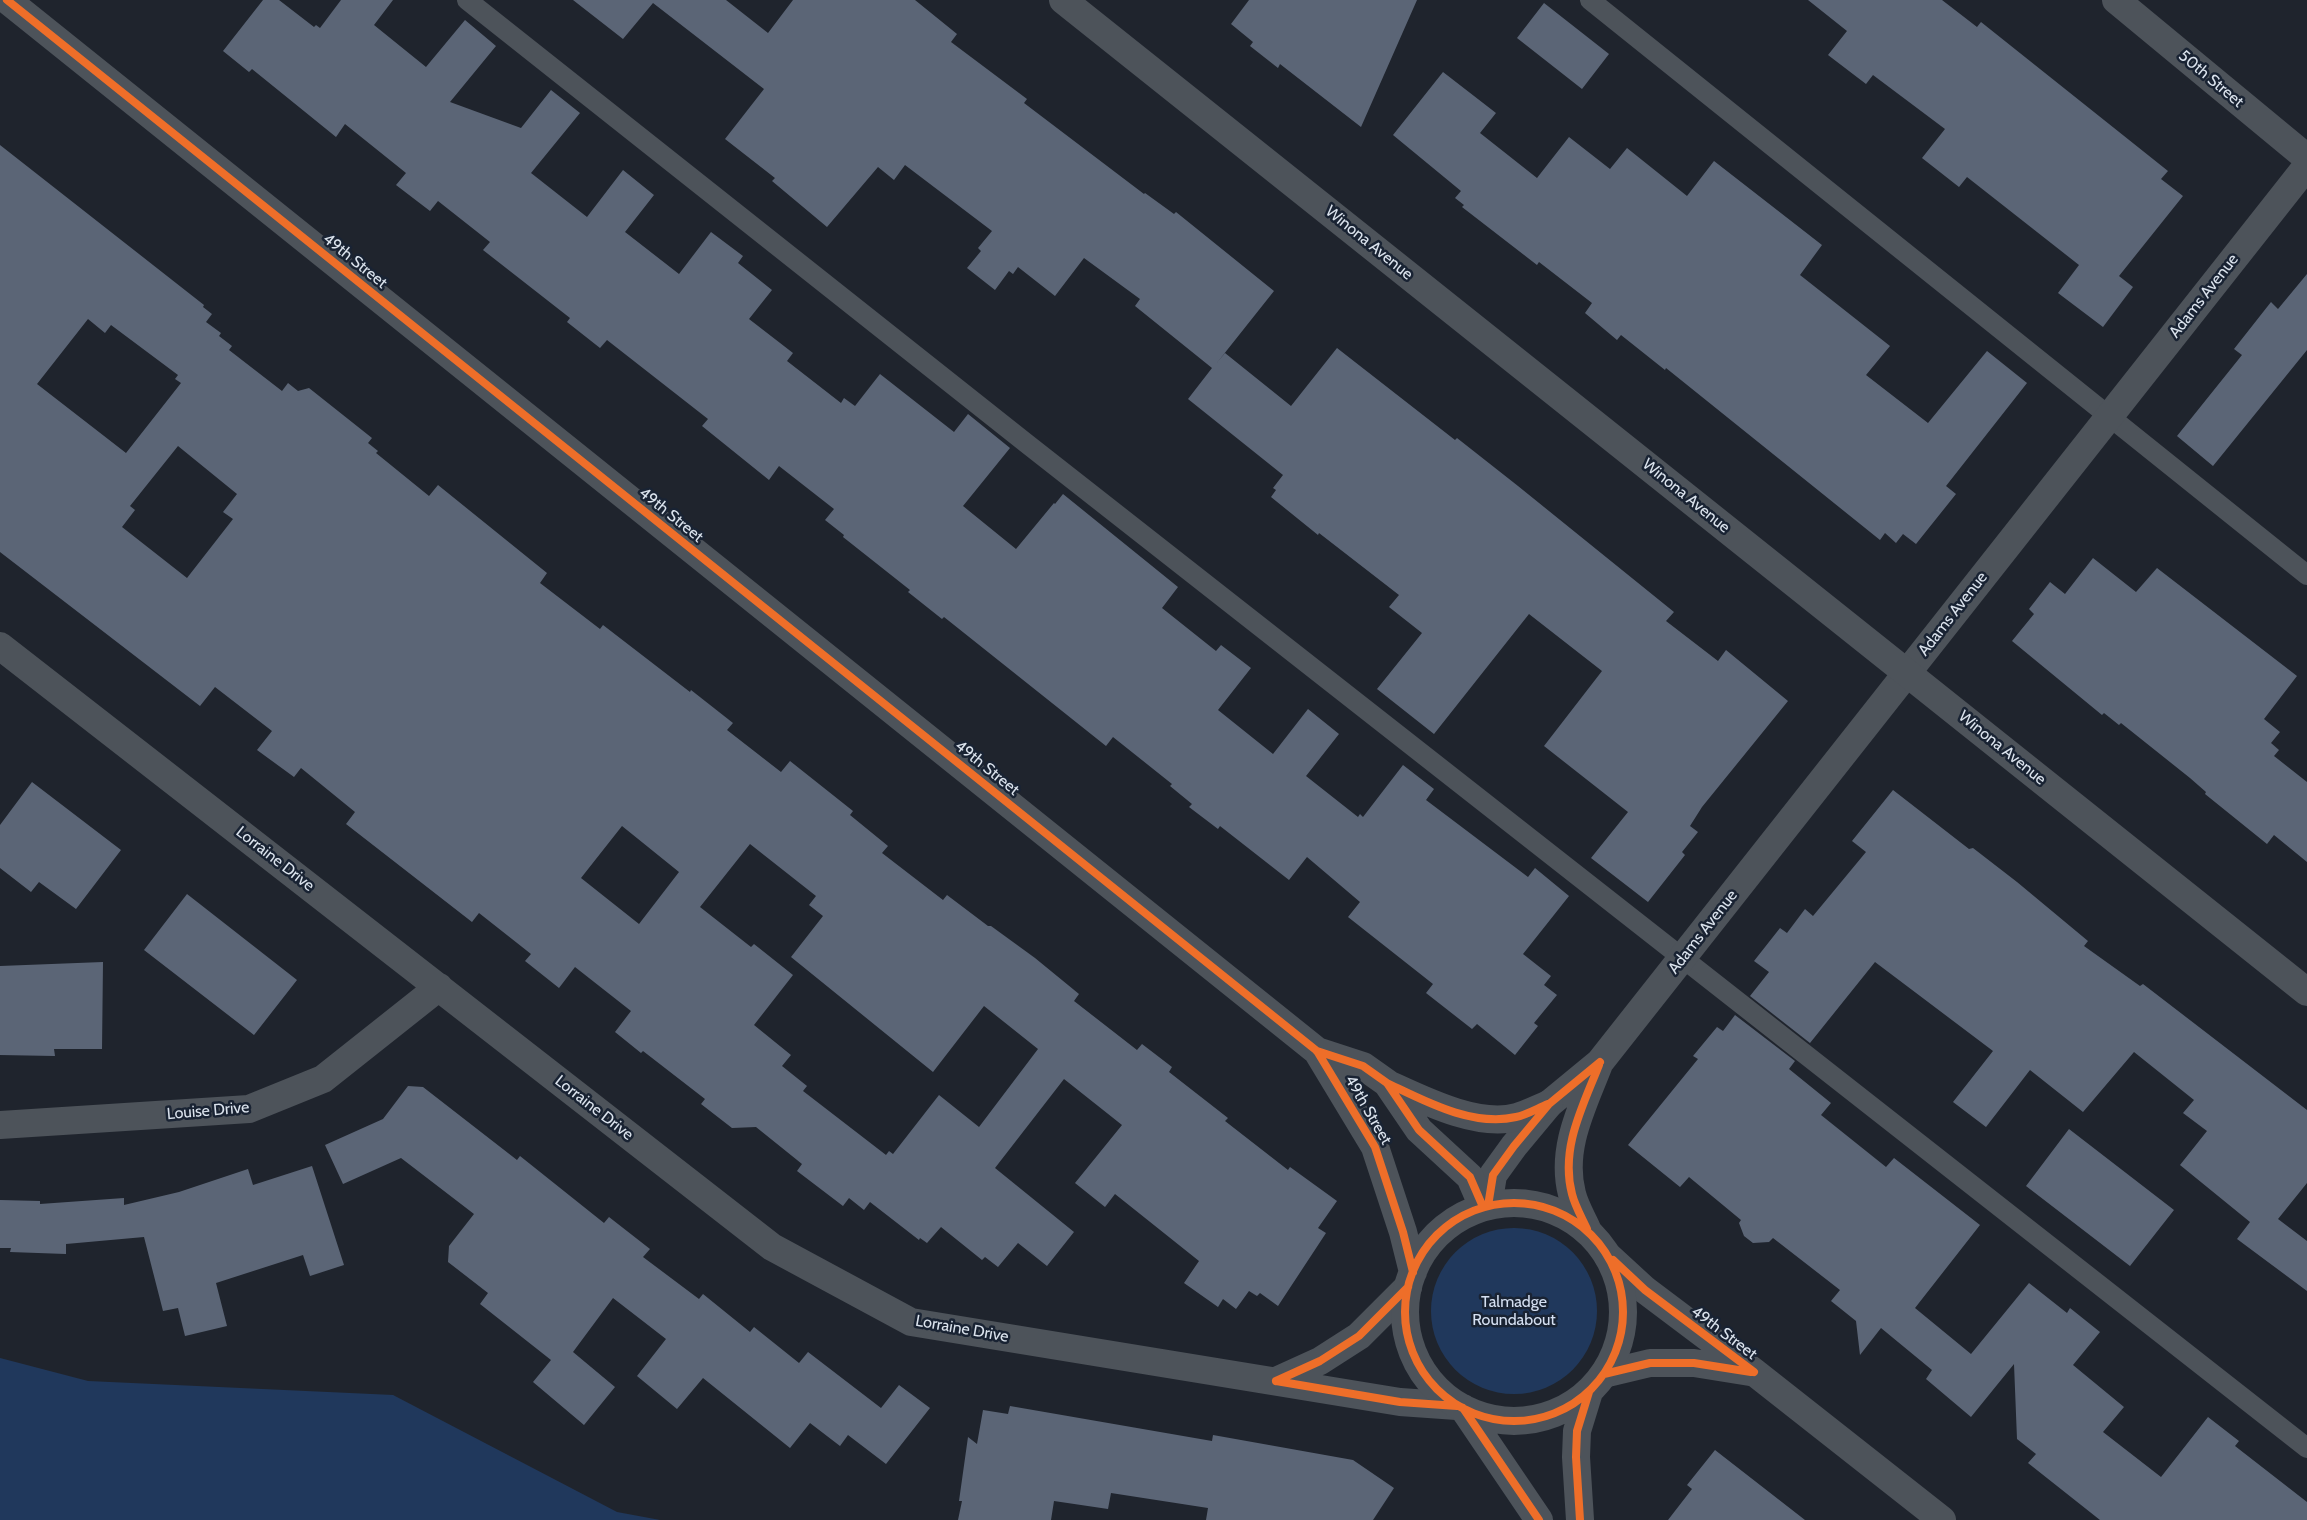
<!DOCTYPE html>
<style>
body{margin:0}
canvas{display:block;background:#1f242d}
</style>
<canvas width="2307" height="1520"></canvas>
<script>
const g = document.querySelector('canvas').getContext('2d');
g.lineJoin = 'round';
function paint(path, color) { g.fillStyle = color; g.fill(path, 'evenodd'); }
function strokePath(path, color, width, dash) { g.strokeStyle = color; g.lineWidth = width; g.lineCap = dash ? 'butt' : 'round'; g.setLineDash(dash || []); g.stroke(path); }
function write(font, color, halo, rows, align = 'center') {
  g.font = font + ' Cabin,sans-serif'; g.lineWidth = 5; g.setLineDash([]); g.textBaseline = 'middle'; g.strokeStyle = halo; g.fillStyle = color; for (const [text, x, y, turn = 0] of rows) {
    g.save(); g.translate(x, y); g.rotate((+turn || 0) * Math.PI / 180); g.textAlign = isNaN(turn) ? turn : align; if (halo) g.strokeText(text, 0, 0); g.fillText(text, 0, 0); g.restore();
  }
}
paint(new Path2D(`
 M1431 1311a83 83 0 1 1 166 0a83 83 0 1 1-166 0Z
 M0,1358L88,1381L393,1395L617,1512L660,1520H0Z`), '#20385c');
paint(new Path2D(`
 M263,0H279L314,27L316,25L320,28L341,0H393L374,25L426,67L465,20L496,46L450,102L521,128L551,90L580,113L531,173L587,217L623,170L654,195L625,232L679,274L711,232L743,256L738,263L772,290L749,319L793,353L787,361L841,403L844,398L855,406L880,374L954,432L968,414L1010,448L963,506L1016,549L1054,503L1055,504L1063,494L1178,587L1162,608L1216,651L1221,645L1251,668L1218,710L1273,754L1308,709L1339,734L1306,776L1358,817L1360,814L1363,817L1403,765L1434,789L1426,800L1528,877L1535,868L1569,896L1523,954L1551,976L1544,985L1557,995L1534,1023L1538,1026L1515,1055L1477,1024L1472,1029L1426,993L1433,984L1348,917L1360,902L1307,857L1289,880L1220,826L1218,829L1189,807L1192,804L1170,786L1172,784L1113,737L1106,746L944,617L942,619L908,592L910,590L843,537L844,535L825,520L834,509L779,466L769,480L702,426L708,419L607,340L600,348L567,322L570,318L483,250L490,242L438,201L430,211L396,185L406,173L345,124L336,137L252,69L249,72L223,51Z
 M573,0H726L768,33L793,0H915L957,34L951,42L1027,99L1024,103L1144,194L1145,193L1174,214L1176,212L1274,291L1216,364L1225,353L1291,406L1337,348L1455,440L1457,438L1518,486L1674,612L1666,621L1718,661L1726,650L1788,701L1702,807L1690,826L1698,832L1682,852L1685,855L1648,902L1591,858L1628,812L1544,746L1602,671L1529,614L1434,734L1377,689L1422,633L1389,607L1399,595L1319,533L1318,535L1271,497L1276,490L1273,488L1283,475L1188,399L1212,368L1135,306L1140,299L1084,258L1055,296L1018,267L1013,274L1009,271L995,290L967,268L981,251L978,248L992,231L905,165L894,180L878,167L827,227L772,181L775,178L725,139L764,89L653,3L623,39Z
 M1249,0H1417L1361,127L1280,64L1278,68L1250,46L1253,42L1231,24Z
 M1808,0H1942L1977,27L1981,22L2168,171L2161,179L2183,196L2119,276L2133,287L2103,327L2058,293L2079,265L1967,177L1959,187L1922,158L1945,129L1873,75L1866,84L1828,55L1847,31Z
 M1544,3L1609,54L1582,89L1517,38Z
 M1443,72L1496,113L1480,133L1537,178L1569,137L1610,169L1627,148L1687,196L1714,161L1822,245L1800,275L1890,346L1866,375L1928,423L1987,351L2027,383L1946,486L1956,494L1916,544L1903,534L1896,543L1885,533L1880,540L1666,368L1665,370L1621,335L1617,340L1585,313L1592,303L1539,262L1537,265L1462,207L1464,205L1455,198L1461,191L1393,135Z
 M0,145L204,305L203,307L212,314L206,322L221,333L219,336L232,346L229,350L282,391L288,383L298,391L309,388L372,438L368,443L378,451L376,453L429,496L438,485L547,573L540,583L600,629L603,625L690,692L691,690L733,723L727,730L781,772L790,761L853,811L850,815L888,846L882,853L943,900L947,895L988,926H991L1035,958L1079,994L1074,1001L1137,1050L1142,1044L1172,1067L1169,1072L1228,1118L1225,1121L1288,1170L1290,1167L1337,1201L1318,1228L1326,1233L1278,1306L1260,1293L1257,1296L1249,1291L1236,1309L1223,1299L1218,1307L1184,1283L1199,1261L1115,1194L1105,1207L1075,1183L1122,1125L1064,1079L995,1168L1074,1232L1047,1266L1018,1243L998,1267L985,1257L982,1260L941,1227L927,1243L920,1238L919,1240L870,1202L864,1210L849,1198L843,1206L797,1171L802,1164L756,1127L732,1128L701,1104L705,1099L643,1051L641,1053L615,1032L631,1011L575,967L559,988L525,961L531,954L479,913L472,922L346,824L355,812L301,768L294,777L257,750L272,731L215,687L200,706L0,552ZM88,319L105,333L111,325L178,375L175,379L181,383L126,453L37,384ZM178,446L237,494L223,512L233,519L187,578L122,527L135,510L130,506ZM622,826L679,872L639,924L581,878ZM750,844L816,896L809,905L823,916L791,957L933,1072L984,1006L1038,1049L979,1127L939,1095L893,1154L889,1151L886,1155L803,1091L807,1086L782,1066L791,1055L754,1025L793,975L754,944L751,947L700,907Z
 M2307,274V350L2213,466L2177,436L2242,355L2234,349L2271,302L2278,309Z
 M2093,558L2136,592L2157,568L2297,676L2264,719L2280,732L2271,743L2279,750L2274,756L2307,782V862L2274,835L2267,844L2205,794L2206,792L2190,778L2121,723L2119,725L2104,713L2102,715L2012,641L2034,614L2029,609L2050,582L2065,594Z
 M32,782L121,850L76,909L39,882L31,892L0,868V825Z
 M1893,790L1969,849L1973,848L2017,882L2088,941L2084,946L2140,986L2143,984L2307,1110V1183L2278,1219L2307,1241V1291L2237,1239L2250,1222L2180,1165L2207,1131L2183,1113L2194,1100L2134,1052L2083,1112L2030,1070L1986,1127L1953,1102L1993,1051L1875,962L1810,1043L1750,996L1769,972L1754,961L1780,928L1787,933L1805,909L1813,916L1866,852L1852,841Z
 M187,894L297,980L254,1035L144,950Z
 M103,962L102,1049H54L55,1056L0,1055V966Z
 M1735,1015L1795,1061L1789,1069L1831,1103L1821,1115L1886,1167L1894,1158L1980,1225L1915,1308L1971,1354L2029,1283L2067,1313L2070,1308L2100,1332L2073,1365L2124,1407L2103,1432L2161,1477L2208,1417L2239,1441L2235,1446L2307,1502V1520H2100L2028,1463L2036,1454L2017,1439L2014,1364L1971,1417L1926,1379L1932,1370L1881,1328L1860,1355L1856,1321L1831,1301L1840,1290L1773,1238L1769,1242L1753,1243L1744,1236L1739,1223L1741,1220L1689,1177L1680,1187L1628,1145L1698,1059L1693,1056L1717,1027L1723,1031Z
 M408,1086L423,1087L517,1160L520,1156L604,1223L609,1217L650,1249L643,1257L699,1299L703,1294L750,1332L754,1327L799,1363L808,1352L881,1408L899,1385L930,1408L886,1464L848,1435L840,1446L810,1423L790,1448L703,1378L677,1409L637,1376L666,1339L613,1298L573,1352L615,1387L584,1425L533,1382L551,1360L480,1304L488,1293L448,1262L449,1246L474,1214L401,1158L343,1184L325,1145L383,1119Z
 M2069,1129L2174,1210L2130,1266L2026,1186Z
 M312,1166L344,1265L310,1276L303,1255L216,1283L227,1326L185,1336L178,1308L163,1311L144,1237L66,1244V1254L10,1252L11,1248H0V1200L40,1201V1204L124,1198V1205L179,1192L248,1169L253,1185Z
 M1010,1406L1212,1441L1213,1435L1353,1460L1394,1488L1373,1520H1206L1208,1508L1111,1493L1108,1509L1054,1501L1051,1520H958L962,1501H959L968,1437L977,1444L983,1410L1008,1414Z
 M1715,1450L1805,1520H1668L1692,1489L1687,1485Z`), '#5b6576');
strokePath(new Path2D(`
 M467,0L1026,443L2307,1448
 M1590,0L2307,575`), '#4d535a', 20);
strokePath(new Path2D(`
 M2116,0L2307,158
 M0,646L772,1247L911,1322L1400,1402L1457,1406
 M0,1125L249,1109L323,1079L439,987
 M1488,1206L1493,1175L1514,1146L1549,1104L1600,1062L2307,166
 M1587,1229C1582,1218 1575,1206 1572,1194C1560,1148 1583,1106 1599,1064
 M1608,1256L1645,1290L1754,1372L1942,1520
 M1604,1374L1650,1363H1694L1750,1372
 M1276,1381L1320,1361L1359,1336L1408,1287`), '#4d535a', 28);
strokePath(new Path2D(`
 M7,0L1317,1051L1375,1147L1403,1232L1413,1272
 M1063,0L2307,992
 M1317,1051L1363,1066L1387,1083L1419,1130L1470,1177L1483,1207
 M1388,1084C1423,1100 1478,1128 1517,1117C1528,1114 1539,1108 1549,1104
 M1405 1312a109 109 0 1 1 218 0a109 109 0 1 1-218 0Z
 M1463,1408L1539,1520
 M1580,1520L1576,1457L1577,1431L1589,1392`), '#4d535a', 28);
strokePath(new Path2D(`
 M7,0L1317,1051L1375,1147L1403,1232L1413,1272
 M1317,1051L1363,1066L1387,1083L1419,1130L1470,1177L1483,1207
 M1387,1083C1425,1101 1472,1127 1516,1117C1526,1115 1538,1108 1548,1104
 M1405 1312a109 109 0 1 1 218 0a109 109 0 1 1-218 0Z
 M1488,1206L1493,1175L1514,1146L1549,1104L1600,1062
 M1587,1229C1582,1218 1575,1206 1572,1194C1560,1148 1583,1106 1599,1065
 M1613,1260L1645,1290L1754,1372
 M1604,1374L1650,1363H1694L1751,1372
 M1276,1381L1400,1402L1457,1406
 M1276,1381L1320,1361L1359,1336L1408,1287
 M1463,1408L1539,1520
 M1580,1520L1576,1457L1577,1431L1589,1392`), '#ee6e29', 8);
write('16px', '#dbe3ed', '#192333', [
 ["50th Street",2211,79,40],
 ["Winona Avenue",1369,243,39],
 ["49th Street",355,261,39],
 ["Adams Avenue",2204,296,-52],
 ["Winona Avenue",1686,496,39],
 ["49th Street",671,515,39],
 ["Adams Avenue",1953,614,-52],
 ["Winona Avenue",2002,748,39],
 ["49th Street",987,768,39],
 ["Lorraine Drive",275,859,38],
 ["Adams Avenue",1703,932,-52],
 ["Lorraine Drive",594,1108,38],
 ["49th Street",1368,1110,60],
 ["Louise Drive",208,1111,-5],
 ["Lorraine Drive",962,1329,10],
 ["49th Street",1724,1333,37]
]);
write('16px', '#d5e0f2', '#192333', [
 ["Talmadge",1514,1302],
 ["Roundabout",1514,1320]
]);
</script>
